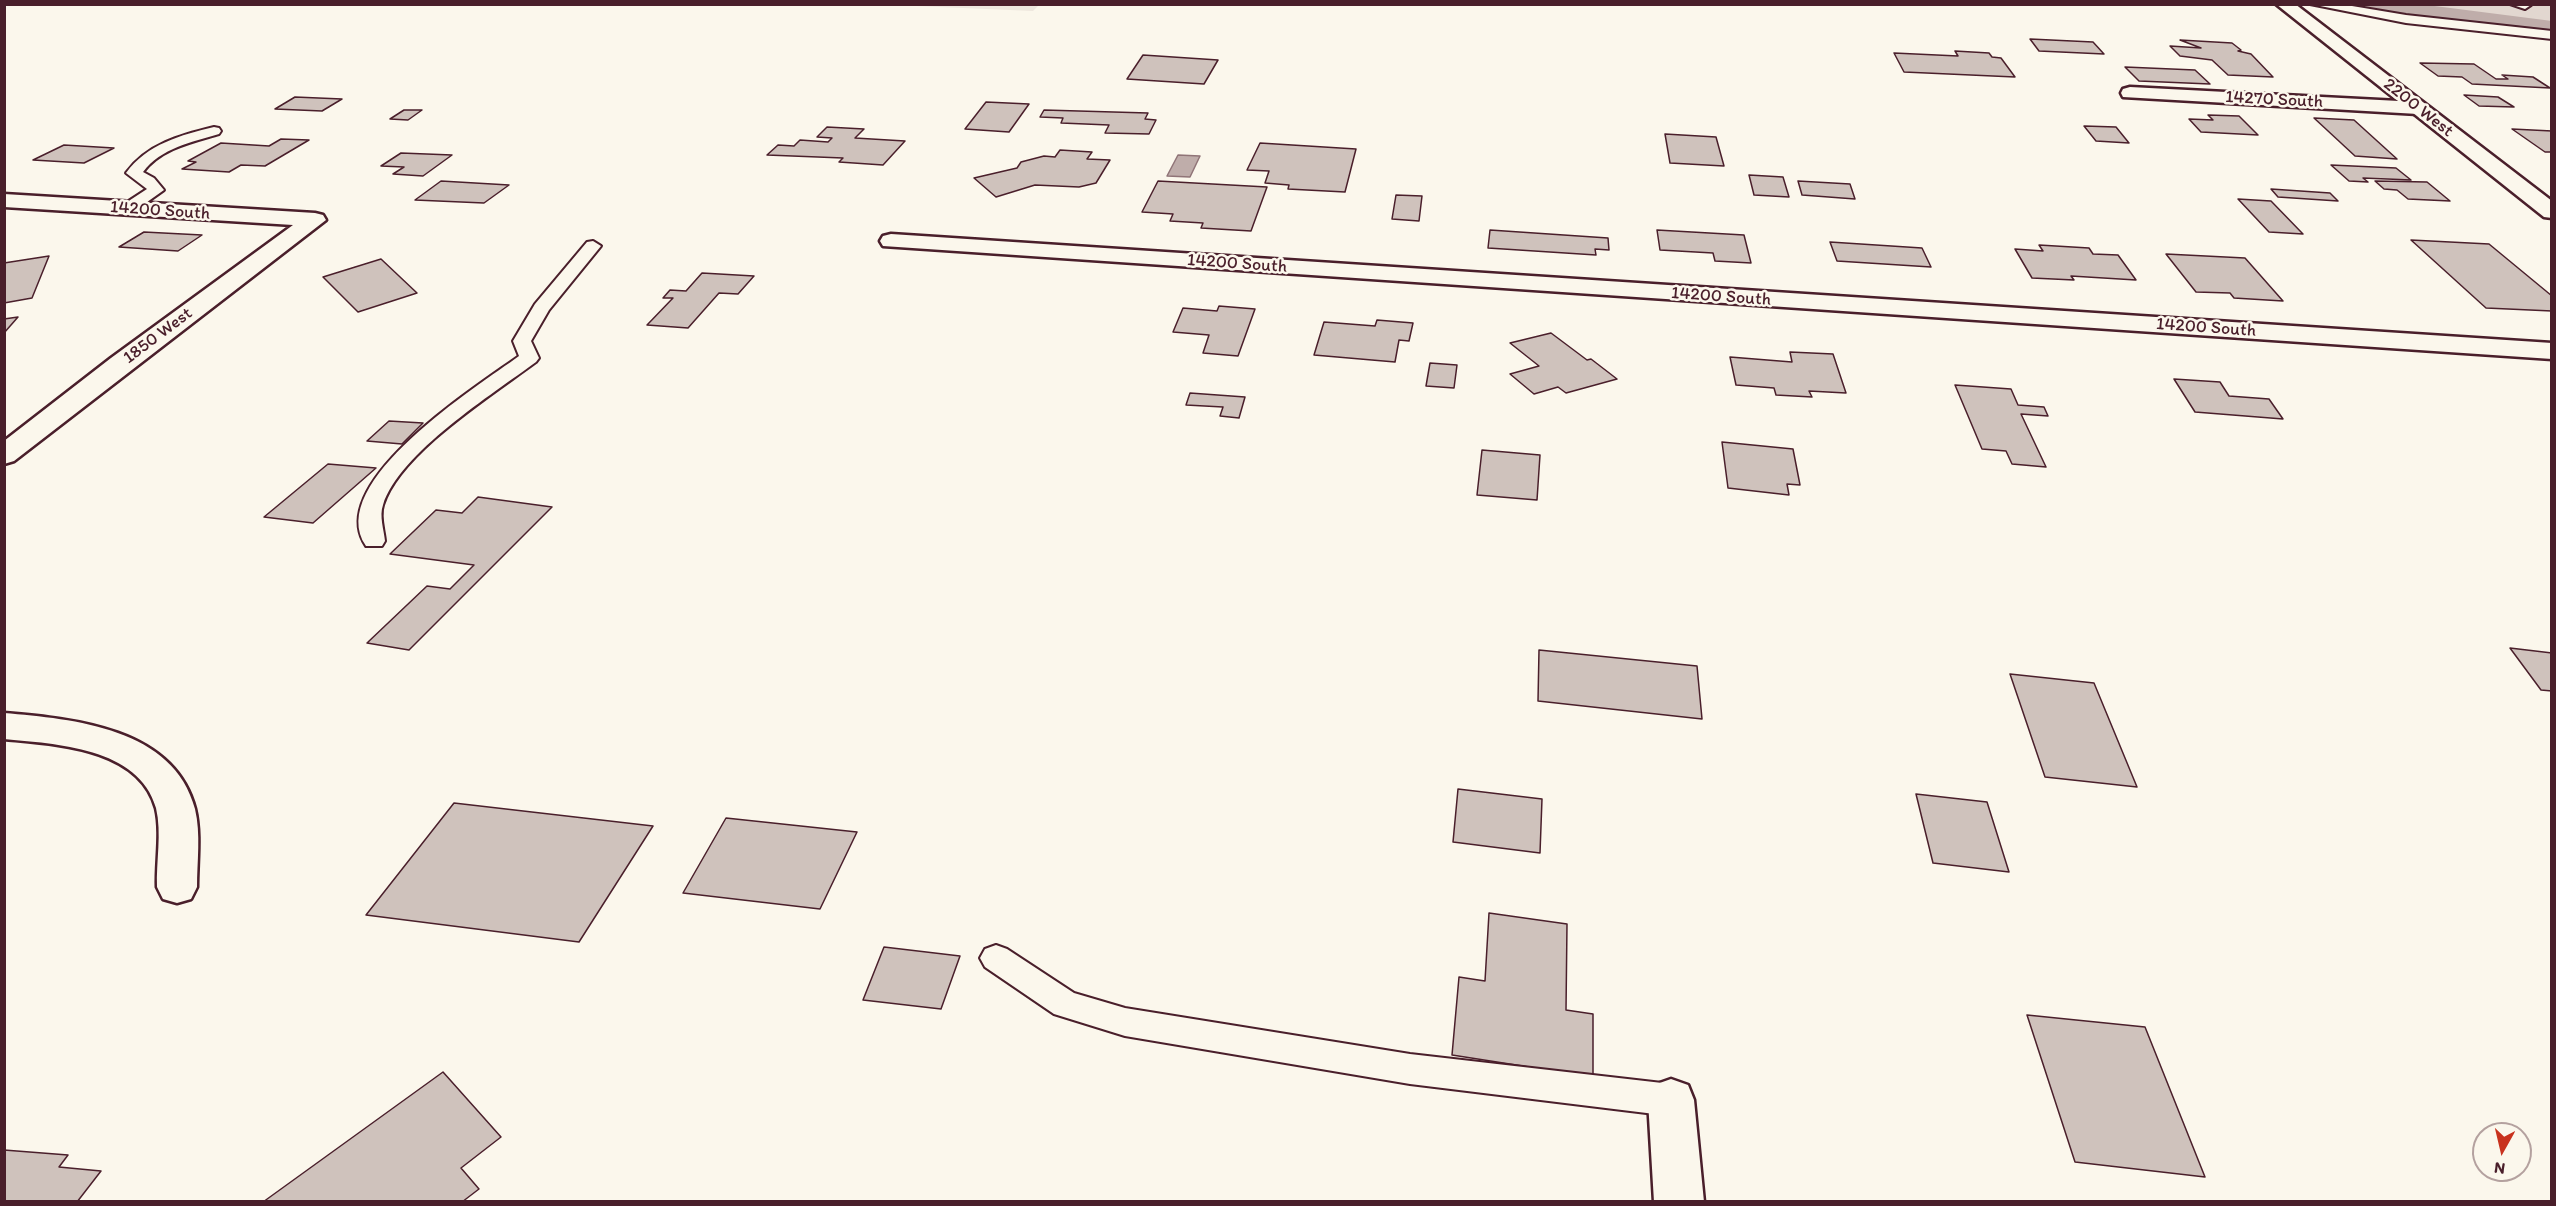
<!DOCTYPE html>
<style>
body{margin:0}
#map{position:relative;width:2556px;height:1206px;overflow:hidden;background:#fbf7ec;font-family:Itim,sans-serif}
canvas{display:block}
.frame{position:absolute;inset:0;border:6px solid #4a1f2b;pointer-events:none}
.north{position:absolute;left:2472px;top:1122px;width:60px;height:60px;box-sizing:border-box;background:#fbf7ec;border:2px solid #b4a19f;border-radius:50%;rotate:188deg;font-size:16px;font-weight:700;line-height:24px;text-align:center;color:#4a1f2b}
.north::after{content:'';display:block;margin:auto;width:21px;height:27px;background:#c8321e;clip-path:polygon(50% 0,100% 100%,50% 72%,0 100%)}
</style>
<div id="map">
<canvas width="2556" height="1206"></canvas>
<div class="frame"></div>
<div class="north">N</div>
</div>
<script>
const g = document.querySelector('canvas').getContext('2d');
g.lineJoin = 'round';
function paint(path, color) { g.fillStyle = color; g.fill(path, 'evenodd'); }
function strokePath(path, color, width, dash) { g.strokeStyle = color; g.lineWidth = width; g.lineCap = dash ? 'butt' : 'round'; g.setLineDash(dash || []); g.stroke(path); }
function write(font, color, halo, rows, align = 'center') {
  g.font = font + ' Itim,sans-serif'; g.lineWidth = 5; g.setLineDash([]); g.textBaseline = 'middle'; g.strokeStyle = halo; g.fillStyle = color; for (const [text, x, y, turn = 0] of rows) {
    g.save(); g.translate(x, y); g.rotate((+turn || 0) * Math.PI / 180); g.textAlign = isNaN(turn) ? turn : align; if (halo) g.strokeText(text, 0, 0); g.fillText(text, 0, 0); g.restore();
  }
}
paint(new Path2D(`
 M893,5H1039L1033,11Z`), '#eee7de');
paint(new Path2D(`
 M2405,5H2551V24Z`), '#e2d7d0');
const water = new Path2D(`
 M1178,155L1200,156L1190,177L1167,176Z`);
paint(water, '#bfadaa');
strokePath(water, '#907477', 1.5);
paint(new Path2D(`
 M2353,4H2419L2552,21V33L2363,10Z`), '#bfadaa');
const building = new Path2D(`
 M2030,39L2093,42L2104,54L2039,51Z
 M2180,40L2232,43L2241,50L2238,51L2251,54L2273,77L2228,75L2212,60L2180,56L2170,46L2201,48Z
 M1955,51L1989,53L1992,57L2001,58L2015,77L1904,72L1894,53L1958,56Z
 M1143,55L1218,60L1204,84L1127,79Z
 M2420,63L2474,64L2496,79H2508L2502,75L2533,77L2550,88L2472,84L2462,77L2438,76Z
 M2125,67L2195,70L2210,84L2139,81Z
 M2464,95L2498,97L2514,107L2479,106Z
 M295,97L342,99L322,111L275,109Z
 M986,102L1029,104L1009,132L965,129Z
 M404,110H422L408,120L390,119Z
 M1044,110L1148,113L1145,119L1156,120L1149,134L1105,133L1109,125L1061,123L1063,118L1040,117Z
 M2208,115L2239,116L2258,135L2201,132L2189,119L2213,120Z
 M2314,118L2354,120L2397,159L2355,156Z
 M2084,126L2116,127L2129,143L2096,141Z
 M827,127L864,129L855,138L905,141L883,165L839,162L843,158L767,155L778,145L794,146L800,140L828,142L832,138L817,137Z
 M2512,129L2552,131V152H2545Z
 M1665,134L1716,137L1724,166L1670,163Z
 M281,139L309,140L265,166L241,165L229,172L182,169L196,162L188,161L221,143L269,146Z
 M1260,143L1356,149L1345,192L1288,189L1289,185L1265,183L1269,171L1247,170Z
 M64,145L114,148L84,163L33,160Z
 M1060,150L1092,152L1087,159L1110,160L1096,183L1079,187L1035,185L996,197L974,178L1017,168L1021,162L1044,156L1055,157Z
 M401,153L452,155L423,176L393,174L404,167L381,166Z
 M2331,165L2396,168L2411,180L2363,178L2368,182L2349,181Z
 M1749,175L1783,177L1789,197L1754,195Z
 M441,181L509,185L484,203L415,200Z
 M1158,181L1267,187L1251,231L1201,228L1203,223L1170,221L1173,214L1142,212Z
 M1798,181L1850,184L1855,199L1802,195Z
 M2375,181L2427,182L2450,201L2408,199L2397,190L2384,189Z
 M2271,189L2330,193L2338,201L2278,197Z
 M1396,195L1422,196L1419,221L1392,219Z
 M2238,199L2271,201L2303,234L2269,232Z
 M1490,230L1608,238L1609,250L1595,249L1596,255L1488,248Z
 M1657,230L1744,235L1751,263L1715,261L1713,253L1660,250Z
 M144,232L202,235L178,251L119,247Z
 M2411,240L2489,244L2552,296V311L2486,308Z
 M1830,242L1922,248L1931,267L1837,261Z
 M2039,245L2089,248L2093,254L2118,255L2136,280L2071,276L2074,280L2032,278L2015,249L2043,251Z
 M2166,254L2245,258L2283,301L2234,298L2230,293L2196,292Z
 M49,256L32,298L4,303V263Z
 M381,259L417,293L358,312L323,277Z
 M702,273L754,276L738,294L719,293L688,328L647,325L673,298H663L670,290L686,291Z
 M1219,306L1255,309L1238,356L1203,353L1209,335L1173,332L1183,308L1217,311Z
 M18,317L4,333V319Z
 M1377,320L1413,323L1409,341L1399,340L1395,362L1314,355L1324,322L1375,326Z
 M1551,333L1587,360L1591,359L1617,379L1566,393L1558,387L1534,394L1510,374L1539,366L1510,343Z
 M1790,352L1833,354L1846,393L1809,391L1812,397L1776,395L1774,388L1736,385L1730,357L1792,362Z
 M1430,363L1457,365L1454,388L1426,386Z
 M2174,379L2220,382L2229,396L2269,399L2283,419L2195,412Z
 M1955,385L2011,389L2018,405L2044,407L2048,416L2021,414L2046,467L2012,464L2006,451L1982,449Z
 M1190,393L1245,397L1239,418L1220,416L1223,407L1186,405Z
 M389,421L423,423L402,444L367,441Z
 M1722,442L1793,449L1800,485L1787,484L1789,495L1728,488Z
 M1482,450L1540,455L1537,500L1477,495Z
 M328,464L376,468L313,523L264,517Z
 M478,497L552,507L409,650L367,643L427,586L450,589L474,565L390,554L436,510L462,513Z
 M2510,648L2552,653V691L2541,690Z
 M1539,650L1697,666L1702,719L1538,701Z
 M2010,674L2094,683L2137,787L2045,777Z
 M1458,789L1542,799L1540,853L1453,842Z
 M1916,794L1987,802L2009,872L1933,863Z
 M454,803L653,826L579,942L366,915Z
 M726,818L857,832L820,909L683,893Z
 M1489,913L1567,924L1566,1010L1593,1014V1077L1452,1055L1459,977L1485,981Z
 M884,947L960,956L941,1009L863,1000Z
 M2027,1015L2145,1027L2205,1177L2075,1162Z
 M443,1072L501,1137L461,1168L479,1189L462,1202H263Z
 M4,1150L68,1155L59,1167L101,1171L77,1202H4Z`);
paint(building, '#cfc2bc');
strokePath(building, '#4a1f2b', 1.5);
const lane = new Path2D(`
 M2310,4H2340L2406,15L2552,31V39L2406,23Z
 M2510,4H2531V5L2525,9Z
 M214,127L219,128L221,131L219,134C192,142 161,148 143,172L154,178L164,190L133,212H121L119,209L121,206L147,189L126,173C147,144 181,135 214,127Z
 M593,241L601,246L549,310L531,341L539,358L536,362C493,394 399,453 383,505C379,516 384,530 385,541L382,546H366C323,483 478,386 519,356L513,341L535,304L587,242Z
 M996,945L1007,949L1074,993L1125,1008L1410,1054L1671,1084L1683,1089L1688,1100L1683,1111L1671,1116L1410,1084L1125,1036L1054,1014L985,967L980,958L985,949Z`);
const street = new Path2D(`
 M2130,87L2418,102L2428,108L2418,114L2123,97L2121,93L2123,89Z
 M4,194L315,213L323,215L326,220L14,461L4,464V441L111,358L293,225L4,207Z
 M891,234L2552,343V359L883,246L880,241L883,236Z
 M4,713C74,719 174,728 195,809C201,834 197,862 197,887L191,899L177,903L163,899L157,887C156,862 162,833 156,808C139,747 55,744 4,739Z
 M1671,1079L1688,1085L1694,1100L1704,1202H1654L1648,1100L1654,1085Z`);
const secondary = new Path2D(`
 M2276,4H2295L2552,201V218L2544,217Z`);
strokePath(lane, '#4a1f2b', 4);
strokePath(street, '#4a1f2b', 5);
strokePath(secondary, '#4a1f2b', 5);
paint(lane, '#fbf7ec');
paint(street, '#fbf7ec');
paint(secondary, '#fbf7ec');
write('18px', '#4a1f2b', '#fbf7ec', [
 ["14270 South",2274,100,3],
 ["2200 West",2418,108,38],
 ["14200 South",160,211,4],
 ["14200 South",1237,264,4],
 ["14200 South",1721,297,4],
 ["14200 South",2206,328,4],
 ["1850 West",158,336,-37]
]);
</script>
